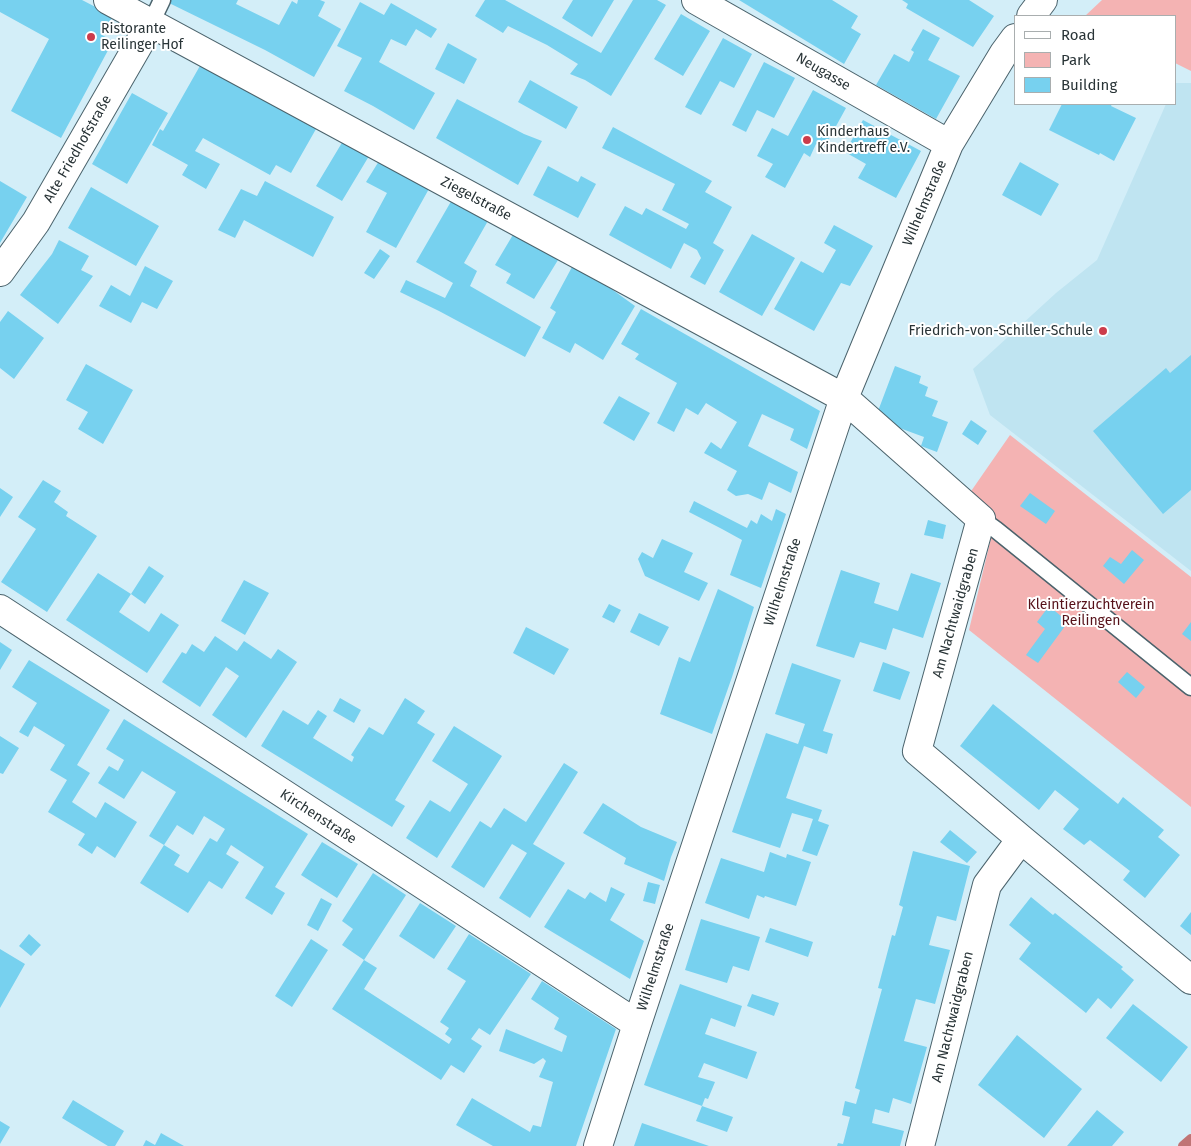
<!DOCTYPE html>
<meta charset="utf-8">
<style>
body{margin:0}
#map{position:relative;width:1191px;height:1146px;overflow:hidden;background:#d3eef8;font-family:"Fira Sans",sans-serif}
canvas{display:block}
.legend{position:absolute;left:1014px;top:15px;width:162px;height:90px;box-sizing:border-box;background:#fff;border:1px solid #a9aeaf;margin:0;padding:6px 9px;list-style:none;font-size:15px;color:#293437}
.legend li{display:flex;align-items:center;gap:10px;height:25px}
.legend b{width:25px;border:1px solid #a9aeaf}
</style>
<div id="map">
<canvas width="1191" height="1146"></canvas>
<ul class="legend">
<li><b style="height:6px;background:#fff"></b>Road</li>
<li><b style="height:14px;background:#f4b3b3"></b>Park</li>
<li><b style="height:14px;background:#77d1ef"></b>Building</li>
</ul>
</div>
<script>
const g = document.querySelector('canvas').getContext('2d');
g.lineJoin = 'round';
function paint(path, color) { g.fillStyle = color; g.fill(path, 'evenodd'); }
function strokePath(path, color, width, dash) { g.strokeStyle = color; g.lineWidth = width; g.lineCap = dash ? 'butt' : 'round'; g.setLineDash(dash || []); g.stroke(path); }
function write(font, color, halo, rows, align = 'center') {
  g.font = font + ' "Fira Sans",sans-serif'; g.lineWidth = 4; g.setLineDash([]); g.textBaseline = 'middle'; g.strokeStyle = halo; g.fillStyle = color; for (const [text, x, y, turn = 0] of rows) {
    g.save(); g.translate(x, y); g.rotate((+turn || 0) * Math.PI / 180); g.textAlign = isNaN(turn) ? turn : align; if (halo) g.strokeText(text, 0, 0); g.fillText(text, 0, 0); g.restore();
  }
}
paint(new Path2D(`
 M1175,83H1191V571L990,415L973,369L1056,293L1097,260L1166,104H1175Z`), '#bfe4f1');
paint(new Path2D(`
 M1102,0H1191V71L1175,63V16H1085Z
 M1010,435L1191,577V807L969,630L991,538L997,522L967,497Z`), '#f4b3b3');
strokePath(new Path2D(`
 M1183,1146L1191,1139`), '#c07475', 10);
paint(new Path2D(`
 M0,0H82L113,16L102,35L113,41L61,138L11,111L49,39L0,12Z
 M171,0H238L236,4L279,25L292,1L297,4L298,0H320L325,2L318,16L341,29L314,77L265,50L169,3Z
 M485,0H505L601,53L633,0H657L666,5L611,96L585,80L570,74L578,64L547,45L508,26L503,33L475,16Z
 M573,0H614L592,37L562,18Z
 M739,0H832L858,16L851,28L861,34L844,64Z
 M902,0H969L994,16L973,47L906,8L908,4Z
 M360,2L384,15L391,3L437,29L431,38L416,29L406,46L391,39L379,62L435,93L414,130L373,106L344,91L362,58L337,46Z
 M681,14L710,31L683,76L654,59Z
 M923,29L940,38L928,60L960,76L936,119L876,85L894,54L909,62L914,52L911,50Z
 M723,38L752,54L734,88L720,81L701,115L685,107Z
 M448,43L477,59L464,84L435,69Z
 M764,62L795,78L774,118L757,110L746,132L732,125Z
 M201,64L316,129L291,173L276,165L270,175L203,138L195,151L220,164L206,189L182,175L188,165L152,145L160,129L163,131Z
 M530,80L578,107L566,129L518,102Z
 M813,90L846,108L824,148L816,144L810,157L804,153L785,188L765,177L773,164L757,156L772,128L788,136Z
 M132,93L168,113L127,184L92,164Z
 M457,99L524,134L542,141L518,185L436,138Z
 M1062,104H1112L1111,106L1136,118L1114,161L1100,153L1099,155L1049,130Z
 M863,120L921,151L896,198L858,178L866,164L845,152Z
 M613,127L637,140L712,181L705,192L732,207L713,243L724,250L705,285L690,277L701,258L697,250L684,243L671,269L609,235L625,206L642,215L646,208L686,229L689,224L662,210L675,184L602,148Z
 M343,141L369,156L342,201L316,186Z
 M379,161L430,187L396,248L366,232L387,193L366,182Z
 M1020,162L1059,184L1041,216L1002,195Z
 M548,166L578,182L581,176L596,184L578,218L533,195Z
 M0,181L27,197L0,243Z
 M265,181L334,217L313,257L244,220L235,238L218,230L241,189L257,196Z
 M91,187L159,226L136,266L68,228Z
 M453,198L489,219L464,263L477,271L470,286L541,327L525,357L439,311L400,292L406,280L445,298L453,283L416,262Z
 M834,225L873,246L850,286L841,283L814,331L774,309L801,261L823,273L836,250L824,243Z
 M514,233L558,260L534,299L506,283L511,274L495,265Z
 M752,234L795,258L762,316L719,292Z
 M59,240L89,256L81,270L93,276L58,324L20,295L52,254Z
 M380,249L390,256L374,279L364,273Z
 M145,266L173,281L157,309L142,302L131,323L99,306L111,285L130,296Z
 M572,267L610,288L635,306L603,360L575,343L570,353L542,338L556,312L550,308Z
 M641,309L820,411L807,449L790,440L794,429L762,414L748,446L798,472L791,493L769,482L762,500L748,494L736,496L727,490L737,471L704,453L711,442L721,449L737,422L706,403L698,415L686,408L674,432L657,423L677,383L635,359L639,354L621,344Z
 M8,311L44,338L14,379L0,368V322Z
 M1191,355V490L1163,514L1093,431L1166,368L1170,373Z
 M86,364L133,390L103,444L78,429L88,412L66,400Z
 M895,366L921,376L919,383L928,387L925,396L938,401L932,416L948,422L937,452L921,446L924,437L875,419Z
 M619,396L650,413L634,441L603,423Z
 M971,420L987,431L978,445L962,434Z
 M43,480L61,491L54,502L68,512L66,516L97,536L47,612L1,582L36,529L18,517Z
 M0,488L13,497L0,517Z
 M1030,493L1055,511L1046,524L1020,506Z
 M694,501L747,528L751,520L757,524L761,514L772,521L776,509L786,514L761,588L730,575L742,540L722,529L689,512Z
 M928,520L946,525L943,539L924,535Z
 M662,539L693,553L684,572L708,583L699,601L645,576L638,559L642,552L653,558Z
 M1132,550L1144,560L1124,584L1103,566L1110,557L1121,564Z
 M149,566L164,576L145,604L131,594Z
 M841,570L880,583L874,603L898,611L911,573L941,583L923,638L893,628L886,650L860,642L854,658L816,646Z
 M98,573L131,594L119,612L149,632L161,613L179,625L147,673L66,620Z
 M244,580L269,593L245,635L221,621Z
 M718,589L754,607L732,677L712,734L660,714L679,657L690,662Z
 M609,604L621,610L614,623L602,617Z
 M1049,606L1068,622L1038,663L1026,655L1045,629L1037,622Z
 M639,613L669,627L659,646L630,632Z
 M1191,622V641L1182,634Z
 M526,627L569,649L554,675L513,653Z
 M215,636L237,651L244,641L271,659L278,649L297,662L246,738L212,715L239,676L226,667L200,707L162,682L182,652L186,654L192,644L204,652Z
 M0,642L12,650L0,670Z
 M29,660L110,710L77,765L90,773L72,802L96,818L105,802L137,822L115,858L97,846L92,854L78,845L85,834L48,812L67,780L50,770L65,745L34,726L28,737L19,732L37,703L12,687Z
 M883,662L910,672L900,700L873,691Z
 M792,663L841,680L823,731L833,734L827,754L804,746L786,798L822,810L818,821L829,825L817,856L802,851L813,819L792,813L780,848L732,832L766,733L798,744L805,724L775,714Z
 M1127,672L1145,687L1136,698L1118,682Z
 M340,698L361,710L354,723L333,711Z
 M405,698L425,711L417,723L435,734L395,800L405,806L392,827L261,746L283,710L308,725L318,710L327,716L313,738L352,762L354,757L351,755L369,727L383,735Z
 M993,704L1118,804L1123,797L1164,830L1158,837L1180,855L1145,898L1123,880L1130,871L1090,840L1084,845L1063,829L1079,809L1055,790L1039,810L960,746Z
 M124,719L308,834L275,887L285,893L272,915L245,898L264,867L231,845L226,854L239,862L222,889L209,881L188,913L140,883L164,845L149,836L176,792L142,771L124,799L98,783L109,766L118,771L124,760L106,749ZM204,816L225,829L217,842L210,838L188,873L174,865L180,855L164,845L177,825L193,835Z
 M454,726L502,756L437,858L406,838L430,800L450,812L468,784L432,761Z
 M0,736L19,748L3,774L0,773Z
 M564,763L578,772L533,844L565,863L530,918L499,898L527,853L512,844L484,888L451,867L480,821L491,828L504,808L526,822Z
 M603,803L641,827L677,842L671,857L664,881L624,864L626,858L583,833Z
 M950,830L977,852L967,863L940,842Z
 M322,842L358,864L337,898L301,875Z
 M913,851L970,866L956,921L937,916L929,945L950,950L935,1004L916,999L904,1041L927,1047L911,1104L893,1098L889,1113L875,1109L872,1123L904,1131L900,1146H837L838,1143L843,1144L850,1117L842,1115L845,1101L856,1104L860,1090L855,1088L882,989L878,988L892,935L895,936L903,907L899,905Z
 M770,852L786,858L787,854L811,862L796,906L765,896L764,898L757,895L749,919L705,903L721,858L764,872Z
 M373,873L406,895L364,960L342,945L353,929L342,921Z
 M648,882L660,885L655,904L643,901Z
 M611,887L625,894L610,920L644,941L630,979L544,927L568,889L585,899L590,892L606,902Z
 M1031,897L1053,915L1055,913L1123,967L1121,969L1134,980L1111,1009L1098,998L1086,1013L1019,959L1031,943L1009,925Z
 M321,898L332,904L318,931L307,925Z
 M420,903L456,926L434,959L399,936Z
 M1191,912V935L1180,926Z
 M701,919L760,937L749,971L733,966L727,983L685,970Z
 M770,928L813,942L808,957L765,942Z
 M29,934L41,945L31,956L19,946Z
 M469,934L531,974L490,1035L479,1028L471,1039L482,1046L464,1073L451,1065L441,1080L332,1009L364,960L377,968L364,989L449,1044L452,1039L445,1034L449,1028L440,1022L466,981L447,969Z
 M311,939L328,950L292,1007L275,996Z
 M0,949L25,964L0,1008Z
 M542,981L616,1029L576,1146H493L456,1125L472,1098L530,1132L533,1125L541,1127L553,1082L539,1077L546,1061L543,1058L534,1064L499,1051L506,1029L562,1052L567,1036L554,1029L559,1018L531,999Z
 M680,984L742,1006L735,1027L711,1018L705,1034L757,1052L747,1079L704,1063L698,1077L715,1082L708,1099L705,1098L702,1106L733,1117L727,1132L696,1121L702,1106L644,1085Z
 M752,994L779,1003L774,1016L747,1006Z
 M1133,1004L1188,1047L1161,1082L1106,1038Z
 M1017,1035L1082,1089L1044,1138L978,1085Z
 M73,1100L124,1131L115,1146H108L62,1118Z
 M1097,1110L1124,1132L1112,1146H1067Z
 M0,1121L10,1127L0,1144Z
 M642,1123L709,1146H634Z
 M161,1133L184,1146H143L146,1140L155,1145Z`), '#77d1ef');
const lane = new Path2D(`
 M151,23L162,0
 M981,519L995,529L1191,687`);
const street = new Path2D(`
 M108,0L844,398L981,519L917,751L1021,839L1191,980
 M696,0L949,144
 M1031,16L1043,0
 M0,272L36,222L151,23
 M0,609L637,1024
 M598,1146L637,1024L844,398L949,144L1004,53L1015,38
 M920,1146L987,885L1021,839`);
strokePath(lane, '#4b636c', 19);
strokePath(street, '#4b636c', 30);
strokePath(lane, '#fff', 16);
strokePath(street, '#fff', 28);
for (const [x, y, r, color] of [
 [91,37,5,"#cc3c4b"],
 [807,140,5,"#cc3c4b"],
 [1103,331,5,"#cc3c4b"]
]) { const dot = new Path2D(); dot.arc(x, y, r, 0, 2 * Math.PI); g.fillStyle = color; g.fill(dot); strokePath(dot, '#fff', 2); }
write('14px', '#293437', '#fff', [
 ["Ristorante",101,29],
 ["Reilinger Hof",101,45],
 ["Kinderhaus",817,132],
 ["Kindertreff e.V.",817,148],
 ["Friedrich-von-Schiller-Schule",1093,331,"right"]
], 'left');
write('14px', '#293437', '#fff', [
 ["Neugasse",823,72,30],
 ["Alte Friedhofstraße",78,149,-60],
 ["Ziegelstraße",476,199,28],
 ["Wilhelmstraße",925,203,-67],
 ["Wilhelmstraße",783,582,-72],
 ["Am Nachtwaidgraben",956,613,-74],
 ["Kirchenstraße",318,817,33],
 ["Wilhelmstraße",656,967,-72],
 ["Am Nachtwaidgraben",953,1017,-76]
]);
write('14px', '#561119', '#fff', [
 ["Kleintierzuchtverein",1091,605],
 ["Reilingen",1091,621]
]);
</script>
